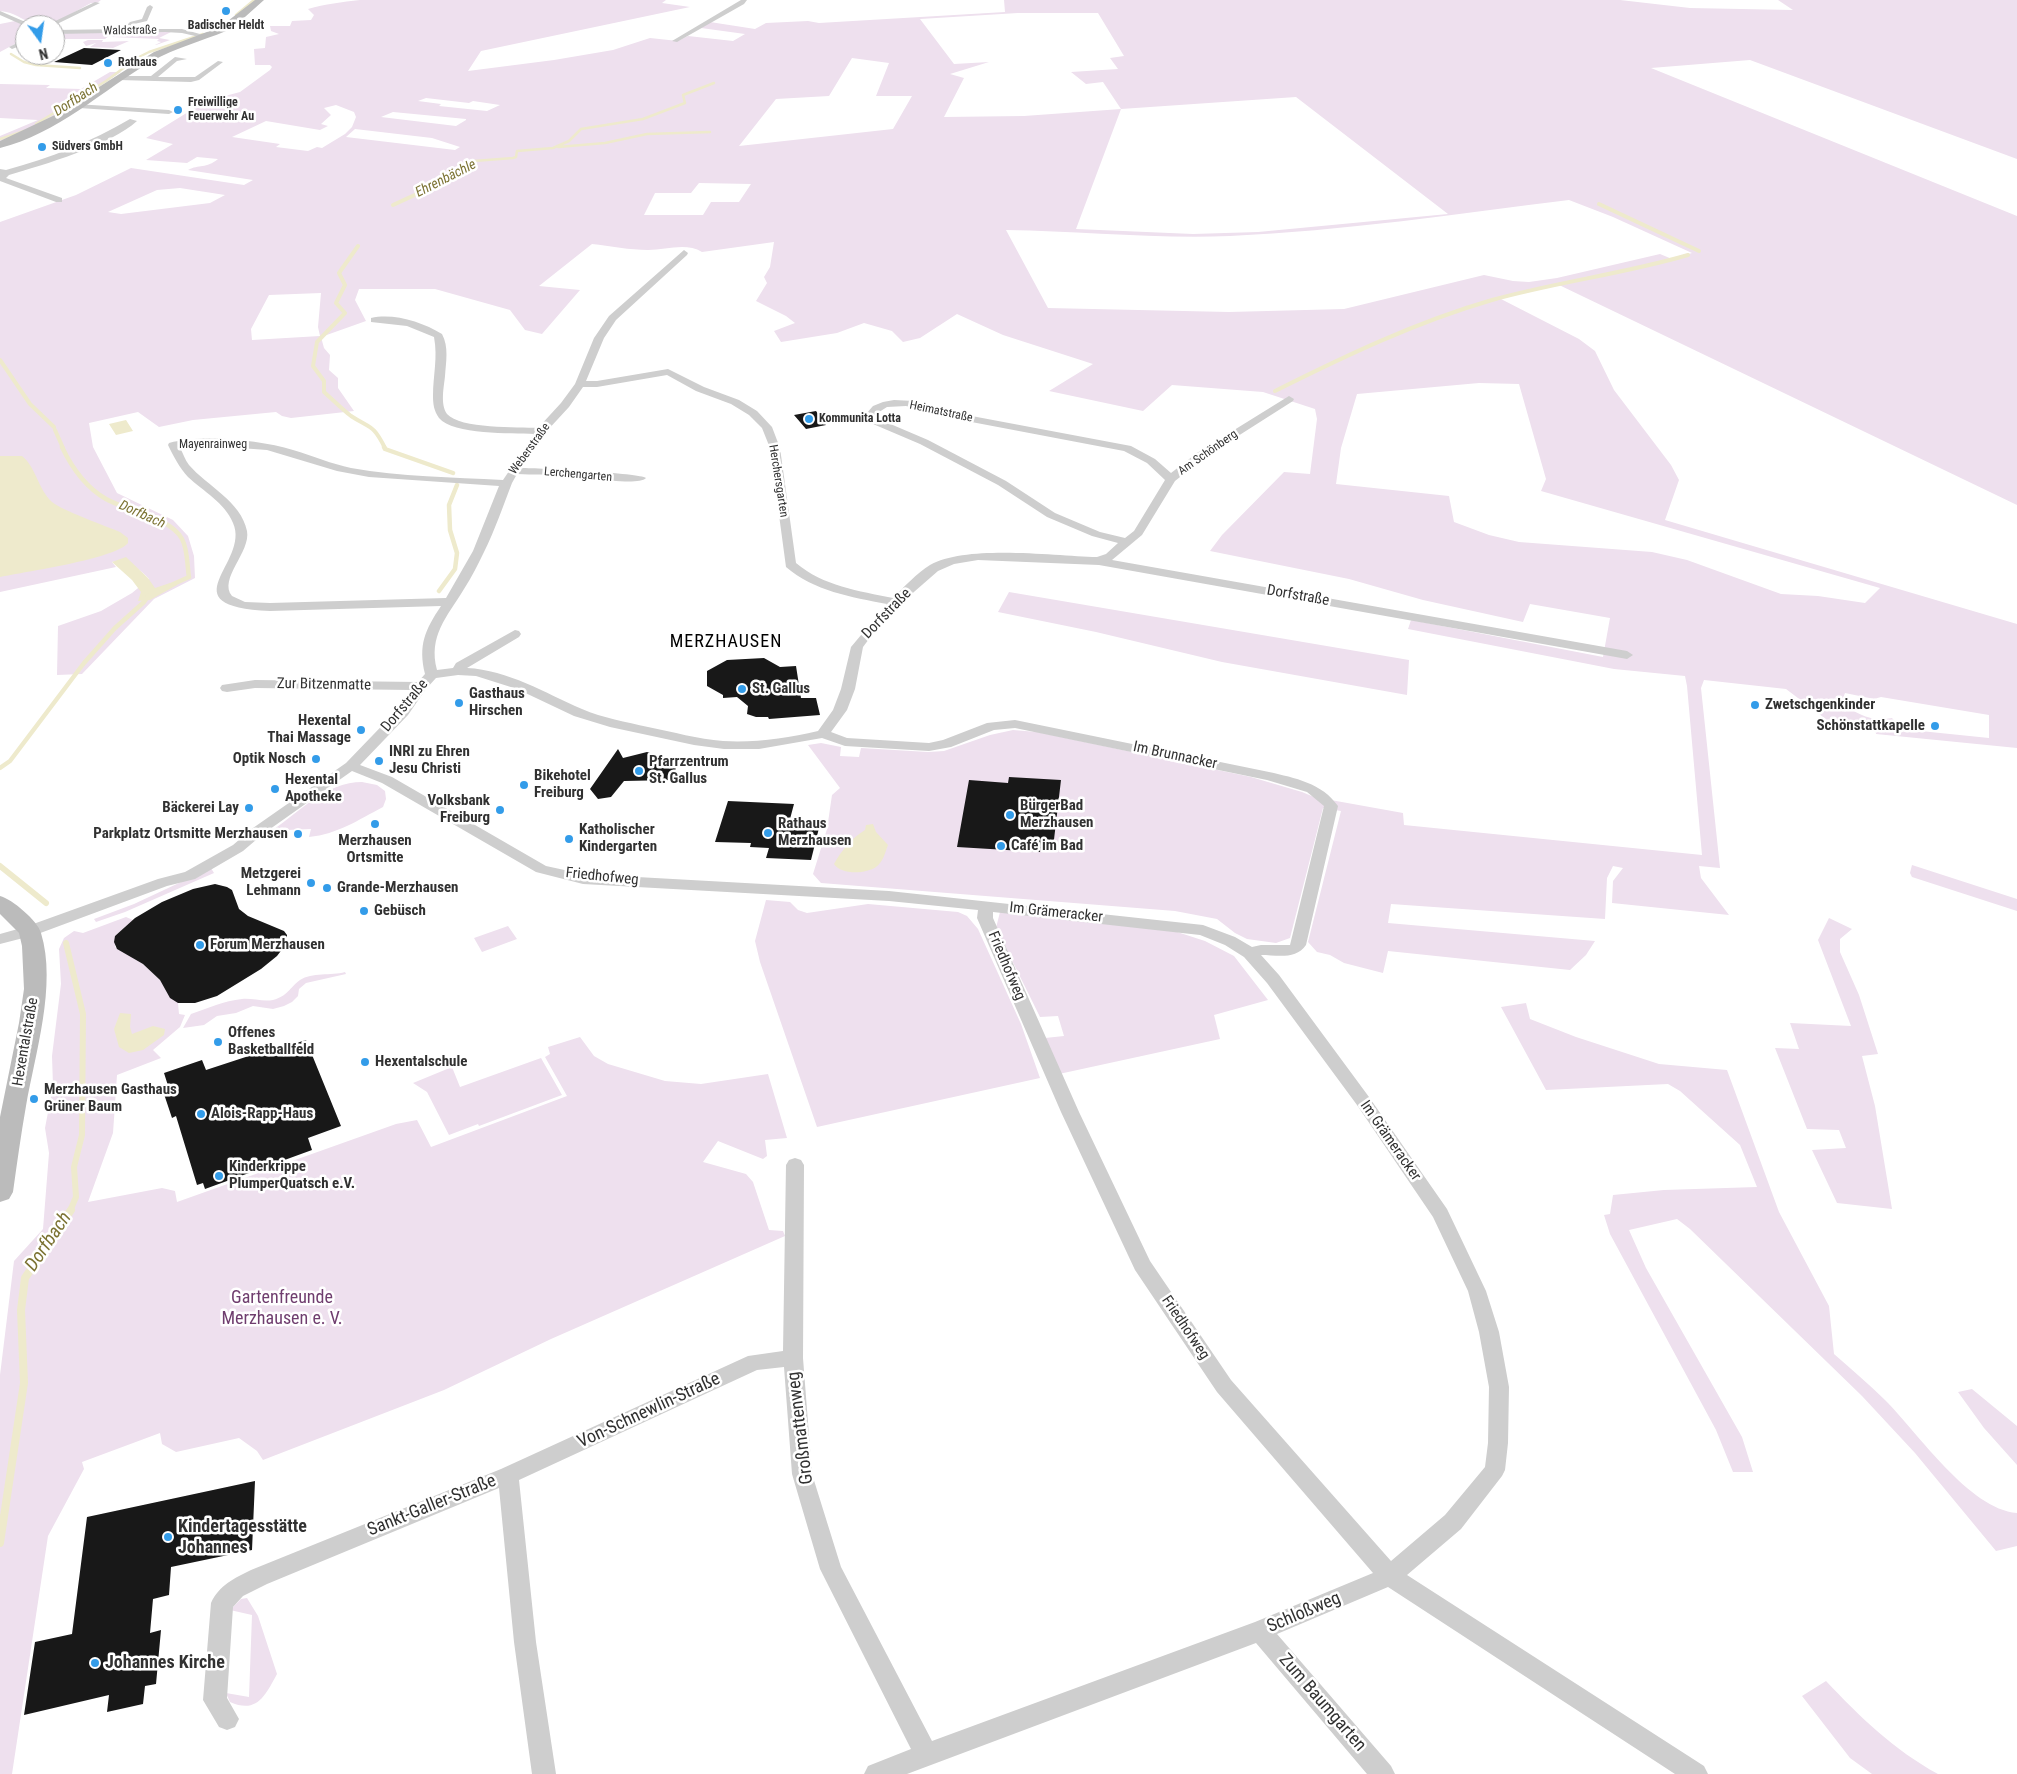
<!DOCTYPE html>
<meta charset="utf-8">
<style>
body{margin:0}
#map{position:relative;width:2017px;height:1774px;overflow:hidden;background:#fff;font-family:"Roboto Condensed",sans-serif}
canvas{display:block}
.north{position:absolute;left:15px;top:15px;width:50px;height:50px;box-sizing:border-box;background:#fff;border:1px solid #adadad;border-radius:50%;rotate:166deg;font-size:14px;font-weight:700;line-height:20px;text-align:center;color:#313131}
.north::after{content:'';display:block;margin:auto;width:18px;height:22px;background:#339ce9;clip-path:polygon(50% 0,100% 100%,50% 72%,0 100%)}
</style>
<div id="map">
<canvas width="2017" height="1774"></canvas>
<div class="north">N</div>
</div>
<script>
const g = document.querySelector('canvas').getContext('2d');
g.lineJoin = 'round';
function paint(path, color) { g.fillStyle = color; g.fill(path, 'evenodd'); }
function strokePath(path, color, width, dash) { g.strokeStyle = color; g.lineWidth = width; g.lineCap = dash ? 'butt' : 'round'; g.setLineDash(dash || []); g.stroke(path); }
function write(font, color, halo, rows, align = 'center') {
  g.font = font + ' "Roboto Condensed",sans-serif'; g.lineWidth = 5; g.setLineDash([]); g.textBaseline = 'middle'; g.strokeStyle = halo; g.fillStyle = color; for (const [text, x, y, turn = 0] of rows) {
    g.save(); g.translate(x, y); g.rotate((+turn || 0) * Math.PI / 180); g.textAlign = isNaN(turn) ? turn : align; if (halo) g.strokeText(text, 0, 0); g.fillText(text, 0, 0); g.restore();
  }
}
paint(new Path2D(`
 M0,0H101L97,3H91C77,10 48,31 33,24C21,19 14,12 0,11Z
 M360,0H666L662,3L690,7L481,51L468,71L554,60L613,50L650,38L678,41L688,36L733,41L745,34L701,28L710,22L755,29L766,23L808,21L819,23L1005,12L1004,0H1620L1690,8L1793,10L1778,0H2017V159L1750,60L1651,68L2017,216V505L1557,284L1499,298L1579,339L1595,351L1614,390L1671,465L1679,480L1665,520L2017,624V748L1876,734L1875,728L1827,720L1786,689L1704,680L1701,688L1720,868L1699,866L1701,878L1729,915L1612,903L1613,881L1623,868L1613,866L1607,878L1605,919L1391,904L1388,923L1595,941L1586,955L1570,970L1388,951L1383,973L1344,963L1330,955L1317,952L1308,942L1341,811L1323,808L1290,938L1276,943L1247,939L1235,933L1217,919L1175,911L821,883L813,874L827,829L832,795L840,788L808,745L821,743L841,747L840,756L859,757L861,748L928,752L944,751L990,735L1013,730L1037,732L1251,777L1302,792L1314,797L1403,813L1404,825L1702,855L1687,686L1685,676L1614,669L1408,629L1411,620L1603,657L1610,618L1530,604L1523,622L1423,600L1349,579L1210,551L1222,535L1284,472L1310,474L1317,419L1315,409L1263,392L1172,385L1143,411L1049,391L1093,364L1003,335L957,314L920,338L903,342L892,331L864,323L837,333L781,342L774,331L795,323L786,316L756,301L767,283L764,277L770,267L774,242L702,252C686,242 666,250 648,250C630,250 610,246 592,244L539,286L580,290L542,334L525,330L510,310L435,289H359L355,300L366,321L321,337L324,348L330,355L329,370L338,378V388L354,411L291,418L282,416L276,412L193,420L159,427L138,412L89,423L93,447L117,493L173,520L188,536L194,556L195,578L154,599L82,674L57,675L58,626L101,611L132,593L149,579C140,569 127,558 112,562L116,567L0,592V222L76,195L131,168L244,185L253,180L188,170C199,164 206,169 218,159L197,157L187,163L146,160L173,144L146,138L206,101L240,92L270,70L272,67L270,65H255L254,49L265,48L266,37L279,34L271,31L270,26H290L292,21L311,20L314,15L308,9C325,4 342,2 360,0ZM1018,13H1098L1124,56L1110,58L1118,69L1071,72L1086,84L1103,82L1121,109L1024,116L944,117L964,78L950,74L989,62L954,64L920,19ZM852,58L889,63L876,96H912L893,129L739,146L776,99L829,96ZM1296,97L1448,214L1258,232L1193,234L1076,229L1121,109ZM426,98L469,103L473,101L500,105L487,111L439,106L441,104L418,101ZM336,105L354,112L356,117L352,127L345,134L322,148L317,147L308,151L276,147L280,144L232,137L266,121L320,130L328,126L321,124L331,115L324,108ZM393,112L466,119V120L456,126L381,117ZM355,129L432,138L460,147L455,150L346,137ZM699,183L751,184L739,202H711L703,215H644L655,193H691ZM180,188L225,195L210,203L121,214L108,212L157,190ZM1569,200L1613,217L1692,253L1672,259L1660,254L1557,278L1529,282L1513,281L1484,275L1344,309L1229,312L1048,308L1006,230C1081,231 1155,239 1230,236C1343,231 1456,214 1569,200ZM321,293L318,327L320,336L252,340L251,329L269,295ZM1479,383L1519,384L1546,479L1541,491L1880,588L1865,603L1818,596L1781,594L1687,560L1652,552L1519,542L1489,535L1454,522L1449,496L1336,484L1341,448L1357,394ZM1845,693L1874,699L1881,697L1989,715V738L1901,729L1892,718C1875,722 1854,715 1842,701Z
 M15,21L25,26V36L18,38L24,39L0,52V24Z
 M118,32H171L159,38L170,40L156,45H155L161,42L157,41L159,39L112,37Z
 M66,33H113L105,39H56Z
 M88,40H103L102,42L129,41L113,48L90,47L96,43L86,46L83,42Z
 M110,72H121L40,126L0,141V136L38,120L0,118V84L50,85L46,88L81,89Z
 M1009,592L1409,660L1407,695L1222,662L1096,632L998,612Z
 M362,782L377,785L385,791L386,799L383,807C358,820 338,834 309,837L311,829L287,830L285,838L275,837L273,830C300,811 327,782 362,782Z
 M1912,865L2017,899V911L1912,877L1910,873Z
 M211,868L214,873L125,912L96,922L94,919L134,904Z
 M766,900L790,902L798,910L807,913L868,904L958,912L967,916L978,929L1021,1024L1040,1078L817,1127L760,962L755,941Z
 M1000,912L1171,930L1205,941L1234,956L1268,1000L1214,1015L1220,1039L1059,1074L1045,1038L1064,1036L1058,1016L1040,1017L996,928Z
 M126,917L133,920L115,936V947L143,964L160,980L178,1003L179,1014L185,1015L180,1027L153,1050L161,1058L117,1075L113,1133L88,1202L162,1188L175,1191L177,1202L396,1124L417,1120L431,1147L567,1096L545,1057L550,1054L548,1047L580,1037L594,1056L608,1064L665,1081L701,1084L768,1074L787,1138L765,1140L767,1156L763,1159L718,1141L703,1162L746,1174L753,1182L769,1230L783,1231L785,1236L551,1339L444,1390L263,1460L257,1451L239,1438L176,1452L162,1444L160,1433L82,1462L84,1469L48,1536L12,1774H0V1375L14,1261L43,1229L49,1153L45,1128L53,1086L52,1056L61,984L59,949L64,938L74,931L83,933Z
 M1829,918L1852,929L1840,939V952L1859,995L1878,1054L1862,1056L1875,1106L1892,1209L1837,1203L1812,1150L1846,1148L1839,1130L1807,1129L1775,1048L1799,1049L1790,1023L1851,1026L1818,940Z
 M508,926L517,939L482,952L474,938Z
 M345,972L346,974L306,983L299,989L298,996L292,1002L284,1006L273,1009L253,1006L236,1013L217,1016L204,1025L183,1028L191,1014C208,1008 224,1001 242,999C252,998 263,1002 273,1000C288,996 289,988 300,980C312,972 331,976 345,972Z
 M1526,1003L1530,1019L1576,1037L1659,1064L1727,1070L1779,1212L1829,1306L1834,1354C1851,1369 1869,1384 1885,1400C1919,1434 1969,1509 2017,1513V1546L1996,1551L1915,1453L1862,1396L1690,1229L1677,1219L1629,1230L1646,1268L1742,1437L1753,1472H1733L1716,1430L1610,1234L1604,1215L1610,1214L1613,1195L1664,1190L1757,1187L1740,1145L1680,1091L1668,1084L1546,1090L1501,1007Z
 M541,1058L562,1095L479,1126L478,1124L449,1135L427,1092L413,1083L452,1067L460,1087Z
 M1972,1389L2017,1426V1465L1984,1428L1958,1392Z
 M247,1598L258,1616L277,1674C265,1696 257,1714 230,1702L226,1693L249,1697L252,1615L230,1610L241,1599Z
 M1826,1681C1860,1717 1894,1750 1938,1774H1872L1850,1758L1802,1696Z`), '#eee0ee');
paint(new Path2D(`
 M126,420L133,431L116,435L109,424Z
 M0,456H22C36,467 38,489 52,502C61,510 106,526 120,532L128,538V543C115,559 24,572 0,577Z
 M126,557L148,578L155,588L170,583L177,585L150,600L138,601L141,592L132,580L112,562Z
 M873,824L876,832L888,845C885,853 883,862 876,867C866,874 841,875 834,864C841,851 852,838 865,830L866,825Z
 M120,1013L131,1014L130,1027L132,1034L153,1026L165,1029L164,1035L143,1050L129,1053L119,1047L114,1029Z`), '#eeeacc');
strokePath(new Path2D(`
 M236,15L254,0
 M11,54L24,62L36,65L80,68
 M194,118L203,113
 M36,124L106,81L137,58L149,52L203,34
 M0,139L24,131
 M558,147L605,143L647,134L710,132
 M417,195L474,161L513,158L516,157L517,151L553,148L569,141L581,129L643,119L685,103L683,95L714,83`), '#eeeacc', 2.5);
strokePath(new Path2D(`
 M1599,204L1699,251
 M393,205L419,193
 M358,246L339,273L345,285L336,303L345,313L317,342L313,366L324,381V392C333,400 342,409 351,416C371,429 373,424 385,448
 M0,360L30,404L54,427
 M1275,391C1345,356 1416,322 1492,300C1556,282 1623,274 1688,255
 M55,430L63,448`), '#eeeacc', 4);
strokePath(new Path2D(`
 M62,447C72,468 85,487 106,499C127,511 170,517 182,539C188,550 187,566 189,577L169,586
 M384,447L385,449L453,473
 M439,591L455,569L457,553L450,530L449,505L457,485
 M0,768L10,761L84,663L115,628L144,602L148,596`), '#eeeacc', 4.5);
strokePath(new Path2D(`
 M0,866L46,903
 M66,943L83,1014L82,1135L74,1167L76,1197L70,1211`), '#eeeacc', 6);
strokePath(new Path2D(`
 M0,1543L24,1383L21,1310L25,1278L71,1210`), '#eeeacc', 8);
paint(new Path2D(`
 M84,48L121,50L92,65L54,62Z
 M816,411L826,425L806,429L794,415Z
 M764,658L780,667L796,666L801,698H816L820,715L769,719L768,717H756L747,714L748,706L737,697L723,698V695L707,686V671L727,660Z
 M618,749L623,758L647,752L678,762L672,780L624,781L611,797L598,799L590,789Z
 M1009,777L1061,780L1053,848L1041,847L1040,852L957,847L969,780L1008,783Z
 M728,801L794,804L790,819H794L793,823L820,824L811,860L766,858L769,848L750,847L751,843L715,842Z
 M215,884L227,887L232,890L239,909L248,916L284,931L287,935V943L277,956L261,969L217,996L195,1003H178L170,998L160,980L143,964L117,949L114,942L115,936L135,918L162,902L193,889Z
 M306,1040L341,1126L308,1138L312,1150L205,1189L203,1183L197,1185L176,1116L172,1118L164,1094L170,1092L164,1073L202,1060L206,1070L264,1051L265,1053Z
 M255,1481L252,1550L171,1567L169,1595L153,1599L150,1633L161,1630L156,1684L145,1686L143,1704L107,1712L109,1695L24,1715L35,1642L72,1634L87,1517Z`), '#181818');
paint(new Path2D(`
 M741,0H747L744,4L677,42L672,41Z
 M95,2L100,3L55,25H47Z
 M150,5L153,7L147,21L134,24L129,29H182L207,36L204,38L182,33L165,32L55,34V30L123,29L130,22L142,19L147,7Z
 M0,11L30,24L31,25L25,26L0,15Z
 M25,39V44L12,49L9,47Z
 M175,57L187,59L177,61L158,77H195L218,61L223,62L199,80L191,82L119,80L115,78L119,76H151Z
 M76,104L169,110L173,112L169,114L79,108H76Z
 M130,119L137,121C111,145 43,165 9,175L6,178L62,198V202H56L0,181V169L6,170C50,158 91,142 130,119Z
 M684,250L688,253L687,255L616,320L604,338L586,381H597L668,369L704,387L739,400L757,411L772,427L780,448L796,563C823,586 859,591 893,598C904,587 917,573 930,565C967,544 1054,556 1097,557L1106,554L1118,543L1092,536L1047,517L998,485L920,444L873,424L866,414L873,406L883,402L894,400L914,401L961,414L1131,446L1155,459L1171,473L1197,453L1289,396L1294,399L1293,401L1205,457L1175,481L1142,535L1112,560L1627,651L1633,655L1627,659L1099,565L978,560L954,564L938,571L899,605L869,639L863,647L855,689L847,710L831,732L847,738L929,743L943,740L987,723L1015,720L1269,772C1295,778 1322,783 1338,806L1306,945C1296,960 1277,955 1261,955L1279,975L1369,1097L1447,1209L1486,1291L1499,1332L1509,1387L1508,1443L1505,1470L1502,1476L1461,1529L1407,1575L1704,1766L1708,1774H1675L1388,1587L1277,1634L1391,1766L1395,1774H1367L1256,1643L907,1774H864L868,1766L911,1749L820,1569L792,1474L784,1367L757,1370L519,1480L536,1642L556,1774H532L514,1642L499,1488L267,1584L243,1596L233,1607L227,1698L239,1719L235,1727L227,1730L219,1727L203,1700L211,1603C219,1585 235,1578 251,1570L501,1469L748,1356L783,1351L786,1165L789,1160L795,1158L801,1160L804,1165L803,1358L812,1474L841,1567L932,1741L1255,1622L1373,1573L1217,1392L1135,1270L1061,1112L977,918L978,910L889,901L583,884L536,872L382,783L352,771L263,834L243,851L195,879L167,886L35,935L0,944V934L25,927L158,879L185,872L233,845L253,828L346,763L398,709L412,690L255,688L227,692L222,691L220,688L222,685L255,680L418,682L425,674C418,645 425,630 441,606L270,611C165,606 251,563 233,523C225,503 203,491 188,477C179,467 174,457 168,445L169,443C204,434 259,440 293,450C313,456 332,464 351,468C401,477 452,477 503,480L534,434C512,433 453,435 439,418C434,411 433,404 433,396C433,375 438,358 434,337L407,326L371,322V318C394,313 422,322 442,334C449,347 446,362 445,376C444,387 440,404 447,414C460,429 518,427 538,428L561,403L575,384L594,338L609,316ZM667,375L696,391L731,404L749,415L762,428L770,448L786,567C814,591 851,597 887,604L851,647L841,689L833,710L818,731C787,738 755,743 723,741C698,739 673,732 648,727C626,722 603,718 582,709C545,693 508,670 467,668L519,637L521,634L519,631L515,630L456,663L453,668L437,670C428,636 447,617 464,589C472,577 478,564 484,552C495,530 503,506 512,483L517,474C533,475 549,474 565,475C581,476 637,487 646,478C641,473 537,468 522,468L545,433L569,407L583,387H597ZM906,406L961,420L1124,451L1147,463L1165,480L1134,531L1125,538L1100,532L1055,513L1006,481L928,440L881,420L876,414L887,407ZM213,446L267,450L337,471L369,477L499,486L473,551L446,598L270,603L245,602L232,596C218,579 251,552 247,531C241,501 207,486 189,465C185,460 183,453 180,448ZM458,675L476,676L517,689L574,716L610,727L694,745L724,749H759L822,738L845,746L929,751L951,747L994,730L1015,728L1267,780L1307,792L1324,806L1290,945H1261L1252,947L1235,937L1203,925L889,891L583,874L546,866L392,777L360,765L408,715L426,689L436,678ZM993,912L1200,935L1225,945L1244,957L1267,983L1357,1105L1433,1217L1468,1291L1479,1332L1489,1387L1488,1443L1485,1467L1445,1515L1391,1561L1231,1380L1150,1261L1079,1112L993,918Z`), '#cecece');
paint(new Path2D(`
 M255,0H264L236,25L226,31C202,41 175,48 152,61C103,90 57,134 0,148V141L55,115L154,52L220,27Z
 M0,896C12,899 38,921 41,933C57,985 35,1054 26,1106C21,1134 17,1163 13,1192L9,1199L0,1202V1117L19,1023L24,989L22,946L19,933L0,914Z`), '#bbb');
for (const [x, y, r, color] of [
 [226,11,5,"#339ce9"],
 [108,63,5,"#339ce9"],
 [178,110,5,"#339ce9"],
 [42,147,5,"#339ce9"],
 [809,419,5,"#339ce9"],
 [742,689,5,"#339ce9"],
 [459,703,5,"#339ce9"],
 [1755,705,5,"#339ce9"],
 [1935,726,5,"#339ce9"],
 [361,730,5,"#339ce9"],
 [316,759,5,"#339ce9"],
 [379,761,5,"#339ce9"],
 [639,771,5,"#339ce9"],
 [524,785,5,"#339ce9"],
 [275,789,5,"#339ce9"],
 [249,808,5,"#339ce9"],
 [500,810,5,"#339ce9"],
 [1010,815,5,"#339ce9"],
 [375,824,5,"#339ce9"],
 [768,833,5,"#339ce9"],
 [298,834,5,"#339ce9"],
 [569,839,5,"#339ce9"],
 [1001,846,5,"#339ce9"],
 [311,883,5,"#339ce9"],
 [327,888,5,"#339ce9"],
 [364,911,5,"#339ce9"],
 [200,945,5,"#339ce9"],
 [218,1042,5,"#339ce9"],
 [365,1062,5,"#339ce9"],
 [34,1099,5,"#339ce9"],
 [201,1114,5,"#339ce9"],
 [219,1176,5,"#339ce9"],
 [168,1537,5,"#339ce9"],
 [95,1663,5,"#339ce9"]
]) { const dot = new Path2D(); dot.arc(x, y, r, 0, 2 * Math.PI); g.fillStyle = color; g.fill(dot); strokePath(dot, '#fff', 2); }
write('bold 12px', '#313131', '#fff', [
 ["Badischer Heldt",226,26,"center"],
 ["Rathaus",118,63],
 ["Freiwillige",188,103],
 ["Feuerwehr Au",188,117],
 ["Südvers GmbH",52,147],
 ["Kommunita Lotta",819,419]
], 'left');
write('12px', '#313131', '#fff', [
 ["Waldstraße",130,31,-1],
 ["Heimatstraße",941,412,12],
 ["Mayenrainweg",213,445],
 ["Weberstraße",530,449,-54],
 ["Am Schönberg",1208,453,-35],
 ["Lerchengarten",578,475,5],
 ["Herchersgarten",778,481,81]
]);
write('italic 14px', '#7c7333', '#fff', [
 ["Dorfbach",76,100,-33],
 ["Ehrenbächle",446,179,-27],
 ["Dorfbach",142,515,24]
]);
write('15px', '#313131', '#fff', [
 ["Dorfstraße",1298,596,10],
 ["Dorfstraße",887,614,-46],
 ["Zur Bitzenmatte",324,685,1],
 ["Dorfstraße",405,706,-50],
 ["Im Brunnacker",1175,756,12],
 ["Friedhofweg",602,877,6],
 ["Im Grämeracker",1056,913,6],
 ["Friedhofweg",1006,966,67],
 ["Hexentalstraße",26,1042,-80],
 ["Im Grämeracker",1390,1141,55],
 ["Friedhofweg",1185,1328,56]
]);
write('bold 15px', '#313131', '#fff', [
 ["St. Gallus",752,689],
 ["Gasthaus",469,694],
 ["Hirschen",469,711],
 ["Zwetschgenkinder",1765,705],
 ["Hexental",351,721,"right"],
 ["Thai Massage",351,738,"right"],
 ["Schönstattkapelle",1925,726,"right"],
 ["INRI zu Ehren",389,752],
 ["Jesu Christi",389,769],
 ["Optik Nosch",306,759,"right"],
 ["Pfarrzentrum",649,762],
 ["St. Gallus",649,779],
 ["Bikehotel",534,776],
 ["Freiburg",534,793],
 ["Hexental",285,780],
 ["Apotheke",285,797],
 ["Volksbank",490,801,"right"],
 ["Freiburg",490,818,"right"],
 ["BürgerBad",1020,806],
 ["Merzhausen",1020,823],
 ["Bäckerei Lay",239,808,"right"],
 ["Rathaus",778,824],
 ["Merzhausen",778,841],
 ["Katholischer",579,830],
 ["Kindergarten",579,847],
 ["Parkplatz Ortsmitte Merzhausen",288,834,"right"],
 ["Merzhausen",375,841,"center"],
 ["Ortsmitte",375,858,"center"],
 ["Café im Bad",1011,846],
 ["Metzgerei",301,874,"right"],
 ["Lehmann",301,891,"right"],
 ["Grande-Merzhausen",337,888],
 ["Gebüsch",374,911],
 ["Forum Merzhausen",210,945],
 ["Offenes",228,1033],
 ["Basketballfeld",228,1050],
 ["Hexentalschule",375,1062],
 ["Merzhausen Gasthaus",44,1090],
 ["Grüner Baum",44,1107],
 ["Alois-Rapp-Haus",211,1114],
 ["Kinderkrippe",229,1167],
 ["PlumperQuatsch e.V.",229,1184]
], 'left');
g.letterSpacing = '1px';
write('18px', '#000', '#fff', [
 ["MERZHAUSEN",726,642]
]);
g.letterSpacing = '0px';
write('18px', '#6f3d6e', '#fff', [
 ["Gartenfreunde",282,1298],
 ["Merzhausen e. V.",282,1319]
]);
write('18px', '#313131', '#fff', [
 ["Von-Schnewlin-Straße",649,1411,-25],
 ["Großmattenweg",801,1428,-97],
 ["Sankt-Galler-Straße",432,1506,-22],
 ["Schloßweg",1304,1613,-23],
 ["Zum Baumgarten",1322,1703,49]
]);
write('bold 18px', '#313131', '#fff', [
 ["Kindertagesstätte",178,1527],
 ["Johannes",178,1548],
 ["Johannes Kirche",105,1663]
], 'left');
write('italic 19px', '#7c7333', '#fff', [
 ["Dorfbach",49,1242,-56]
]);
</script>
